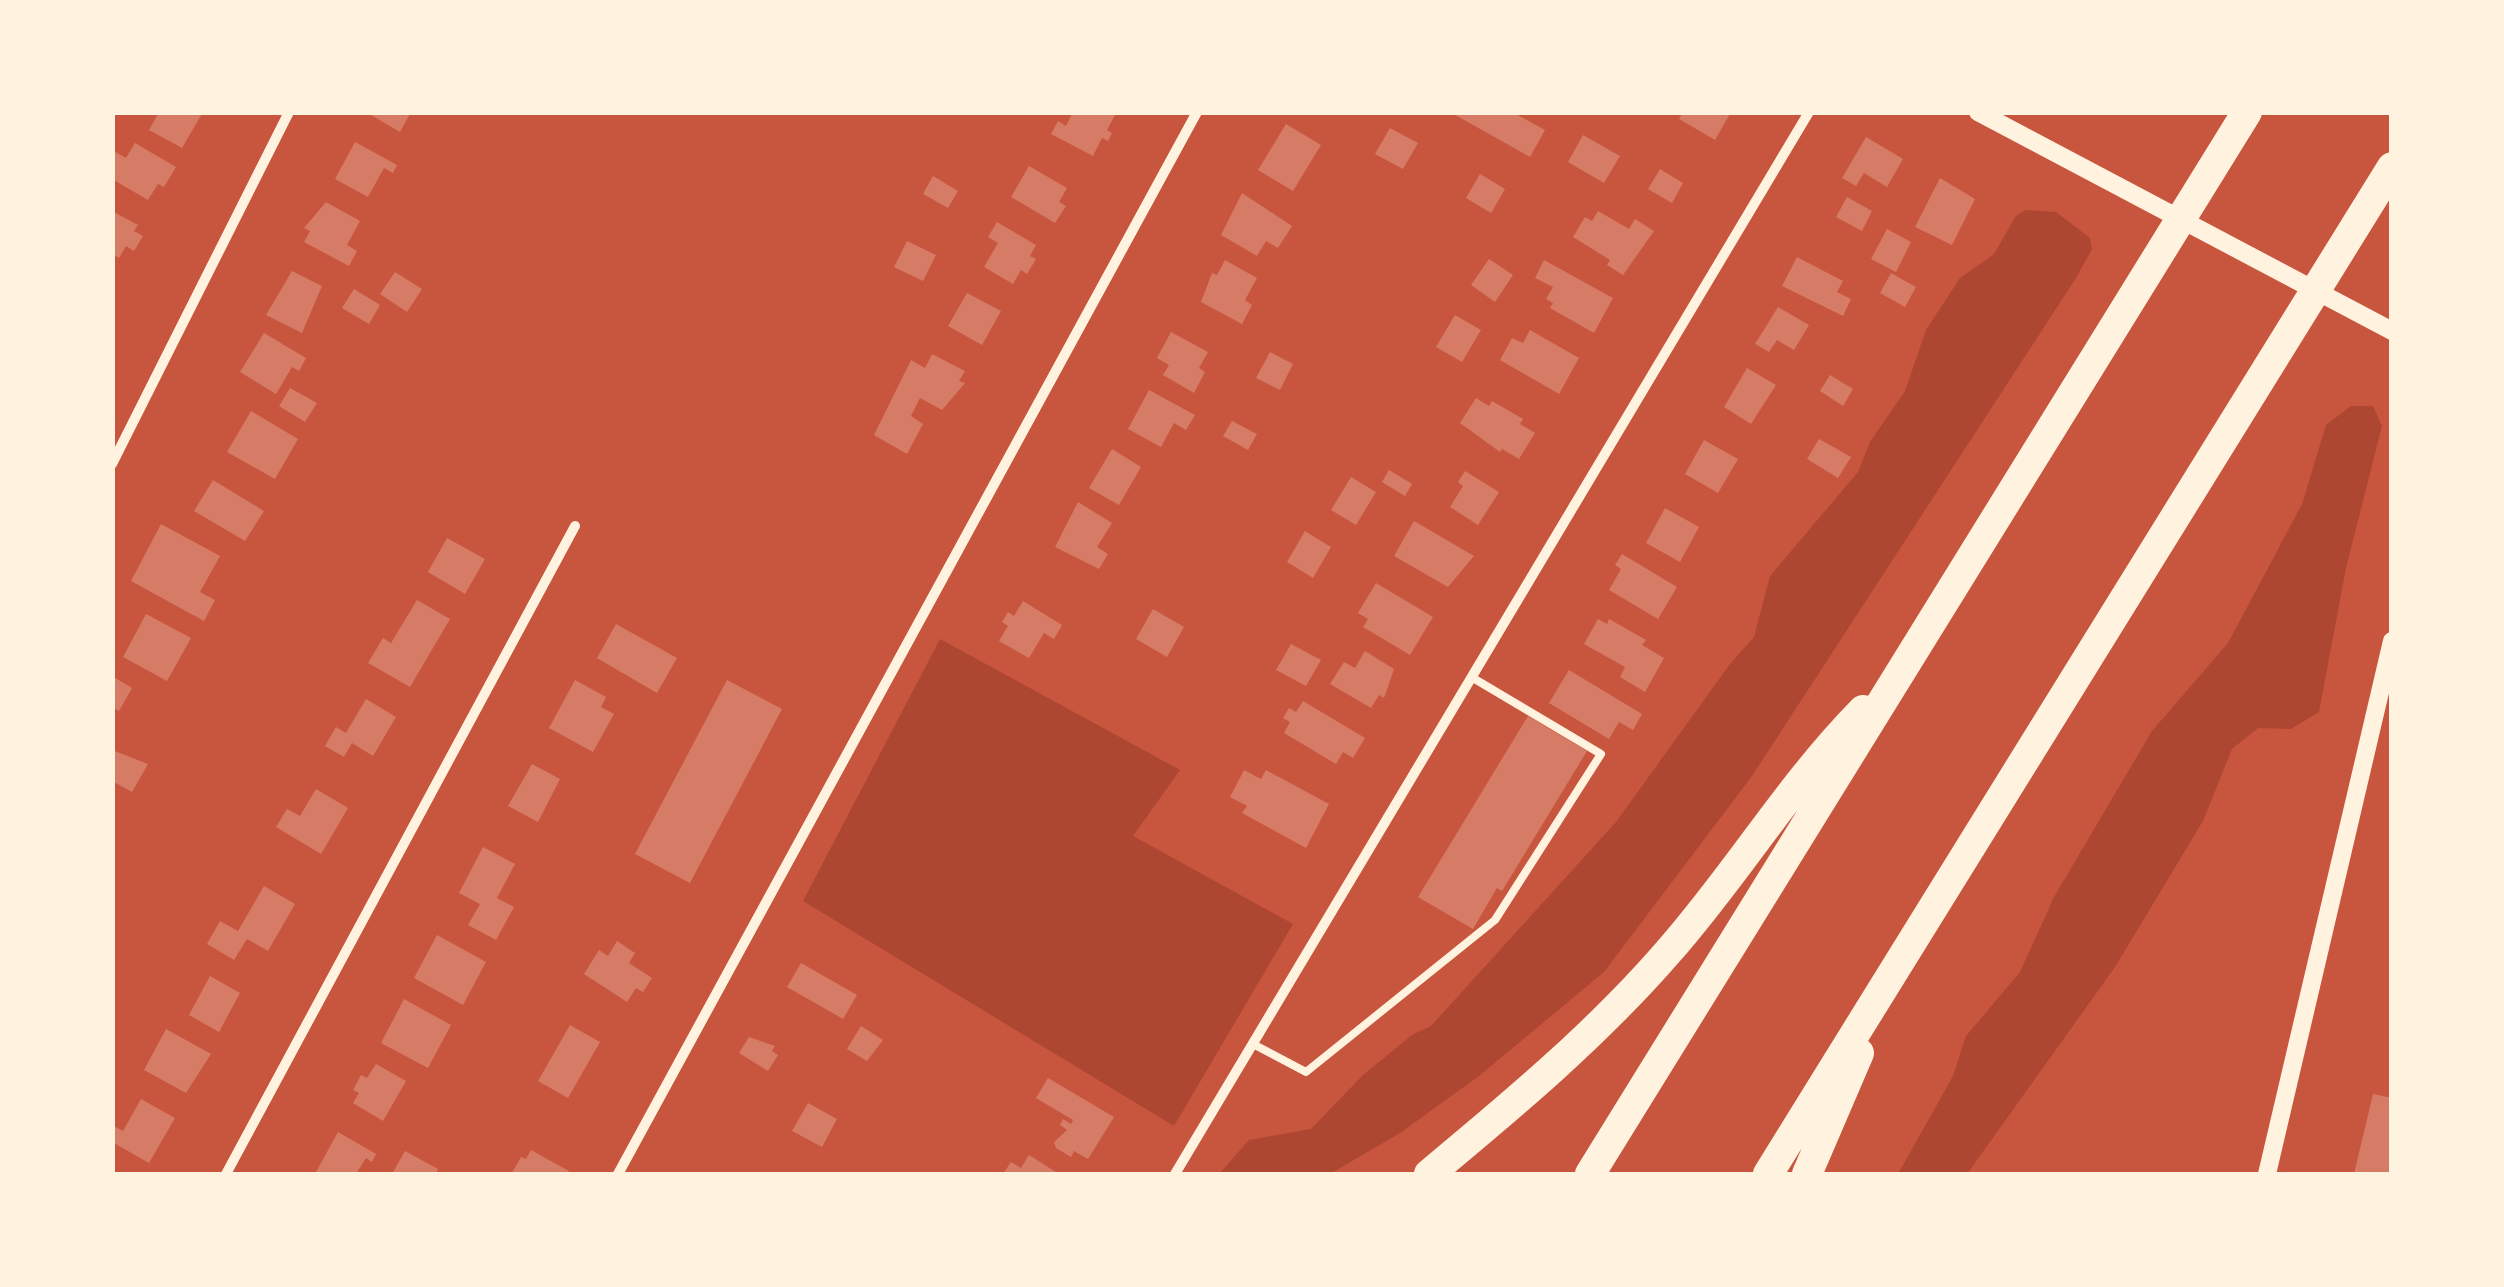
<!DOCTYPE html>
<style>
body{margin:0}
#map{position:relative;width:2504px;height:1287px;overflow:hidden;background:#c8553d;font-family:Manrope,sans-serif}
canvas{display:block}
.frame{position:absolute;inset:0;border:115px solid #fff3e0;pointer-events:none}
</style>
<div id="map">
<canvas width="2504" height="1287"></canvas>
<div class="frame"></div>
</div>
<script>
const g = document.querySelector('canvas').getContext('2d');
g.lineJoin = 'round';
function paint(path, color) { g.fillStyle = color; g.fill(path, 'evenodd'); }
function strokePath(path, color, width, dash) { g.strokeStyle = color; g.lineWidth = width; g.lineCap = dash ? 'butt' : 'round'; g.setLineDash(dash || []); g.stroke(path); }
paint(new Path2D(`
 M2025,210L2056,212L2090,238L2092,249L2076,278L1752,776L1604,972L1479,1076L1400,1133L1330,1174H1219L1249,1140L1311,1129L1363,1075L1412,1035L1431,1026L1616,822L1730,664L1754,637L1770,576L1858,472L1870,442L1905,391L1926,330L1960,278L1994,254L2016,216Z
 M2351,406H2373L2382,426L2346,568L2319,712L2291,729L2258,728L2232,749L2203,821L2115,967L1967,1174H1898L1953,1076L1966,1036L2020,972L2054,897L2152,731L2228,643L2302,504L2326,425Z
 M940,639L1180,770L1133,836L1293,924L1174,1126L803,901Z`), '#ae4732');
paint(new Path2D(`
 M159,112H203L182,148L149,130Z
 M366,112H411L400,132Z
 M1073,112L1115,115L1107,130L1112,133L1108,141L1102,138L1093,156L1051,134L1058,121L1066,126Z
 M1450,112H1512L1545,130L1530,157Z
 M1683,112H1731L1715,140L1679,119Z
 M1286,124L1321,145L1293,191L1258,170Z
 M1390,128L1418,143L1403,169L1375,154Z
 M1583,135L1620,156L1604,183L1568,162Z
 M1866,137L1903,159L1887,187L1864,173L1856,186L1842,178Z
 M355,142L397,165L393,173L384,168L368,197L335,179Z
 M135,143L176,167L164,187L158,184L148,200L112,179V150L126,158Z
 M1029,166L1067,188L1059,202L1066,206L1055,223L1011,197Z
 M1660,169L1683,183L1672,203L1648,189Z
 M1480,174L1505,189L1491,213L1466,198Z
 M933,176L958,191L948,208L923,194Z
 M1940,178L1975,199L1952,245L1915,227Z
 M1242,193L1292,226L1278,248L1266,241L1257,256L1221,235Z
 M1847,197L1872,211L1862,231L1836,217Z
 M326,202L360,221L347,245L357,251L349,266L304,242L310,231L304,228Z
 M112,211L138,225L134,231L143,236L134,251L126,246L119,258L112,254Z
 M1598,211L1629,229L1635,219L1654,231L1623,275L1607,265L1610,260L1573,237L1585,217L1592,221Z
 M997,222L1036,245L1030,256L1036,259L1027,274L1021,270L1013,284L984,267L998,243L988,237Z
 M1887,229L1911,242L1896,272L1871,259Z
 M907,241L936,255L923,281L894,267Z
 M1797,257L1843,281L1837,292L1851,299L1843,316L1782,286Z
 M1489,259L1513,275L1495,302L1471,285Z
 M1225,260L1257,278L1245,300L1252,305L1242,324L1201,302L1212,273L1217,275Z
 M1544,260L1613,298L1594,333L1550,308L1553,303L1546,299L1553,287L1535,278Z
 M292,271L322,286L302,333L266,315Z
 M395,272L422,289L407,312L380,294Z
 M1891,273L1916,287L1905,307L1880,293Z
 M354,289L380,305L369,324L342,308Z
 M967,293L1001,311L982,345L948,326Z
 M1778,307L1809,325L1794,350L1777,340L1769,352L1755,344Z
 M1455,315L1481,330L1462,362L1436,347Z
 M1530,330L1579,358L1559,394L1500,360L1512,338L1523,343Z
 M1171,332L1208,352L1199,368L1205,372L1194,393L1163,375L1169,365L1157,358Z
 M264,333L306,358L299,371L292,367L276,394L240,372Z
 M1270,352L1293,364L1280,390L1256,378Z
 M932,354L965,371L959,381L965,383L942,410L920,398L911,416L923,424L907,454L874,435L911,360L925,368Z
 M1747,368L1776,385L1751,424L1724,407Z
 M1830,375L1853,389L1843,406L1820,391Z
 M290,388L317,403L305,422L279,406Z
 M1149,390L1195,415L1186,430L1174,423L1161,447L1128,429Z
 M1476,398L1489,406L1492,401L1523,419L1520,424L1535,433L1519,459L1502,449L1500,452L1460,423Z
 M251,411L298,439L275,479L227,452Z
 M1232,421L1257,434L1248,450L1223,436Z
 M1819,439L1851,457L1838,478L1807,459Z
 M1704,440L1738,459L1718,493L1685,474Z
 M1112,449L1141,467L1119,505L1089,488Z
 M1389,470L1412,484L1405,496L1382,482Z
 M1465,471L1499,492L1478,525L1450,507L1463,486L1458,482Z
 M1351,477L1376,492L1356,525L1331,510Z
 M213,480L264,511L245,541L194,511Z
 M1078,502L1112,523L1097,547L1108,554L1099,569L1055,547Z
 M1665,508L1699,527L1680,562L1646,543Z
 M1414,521L1474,556L1448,587L1394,556Z
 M161,524L220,556L200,592L215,600L204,621L131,581Z
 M1305,531L1331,547L1313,578L1287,562Z
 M447,538L485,559L465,594L428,572Z
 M1622,554L1677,587L1658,619L1609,590L1621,569L1615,565Z
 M1376,583L1433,617L1410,655L1363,627L1368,619L1358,613Z
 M417,600L450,619L410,687L368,663L383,638L391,643Z
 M1023,601L1062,625L1054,639L1044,633L1029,658L999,641L1008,626L1002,622L1008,612L1014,616Z
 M1153,609L1184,627L1167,657L1136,639Z
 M146,614L191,638L167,681L123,657Z
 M1598,619L1607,624L1609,619L1646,640L1642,645L1664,658L1645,692L1620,677L1625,667L1584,644Z
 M616,624L677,658L657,693L597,658Z
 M1291,644L1321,660L1306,686L1276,670Z
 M1365,651L1394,669L1384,698L1379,695L1371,708L1330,684L1344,662L1355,668Z
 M1569,670L1642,714L1633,730L1619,722L1609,739L1549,703Z
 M112,676L132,688L119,711L112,707Z
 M575,680L606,697L601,707L614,714L593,752L549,728Z
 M727,680L782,709L690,883L635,854Z
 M366,699L396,717L373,756L352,743L344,757L325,746L336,727L346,733Z
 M1303,701L1365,738L1353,758L1343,752L1336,764L1284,733L1290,722L1283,718L1289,708L1296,712Z
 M1528,716L1587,751L1502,891L1497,888L1473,929L1418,897Z
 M112,750L148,764L132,792L112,781Z
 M532,764L560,779L538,822L508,806Z
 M1244,770L1261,779L1266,770L1329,804L1306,848L1242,813L1247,806L1230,797Z
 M316,789L348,808L321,854L276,827L287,809L300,816Z
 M483,847L515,864L497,898L514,907L496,940L468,925L480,904L459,893Z
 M264,886L295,904L268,951L247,939L234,960L207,944L220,921L238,931Z
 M437,935L486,962L463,1005L414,978Z
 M617,941L635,953L629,963L652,978L643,992L636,988L627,1002L584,974L599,950L608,956Z
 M801,963L857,995L843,1019L787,987Z
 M210,976L240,993L219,1032L189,1015Z
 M404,999L451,1025L428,1068L381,1043Z
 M570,1025L600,1042L568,1098L538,1081Z
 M861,1026L883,1040L867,1061L847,1049Z
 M166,1029L211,1054L186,1093L144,1070Z
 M749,1037L775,1046L772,1051L778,1055L768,1071L739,1053Z
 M376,1064L406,1081L383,1121L353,1103L359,1093L353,1090L361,1075L367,1078Z
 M1048,1078L1114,1117L1088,1159L1074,1151L1071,1157L1056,1148L1054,1142L1067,1130L1060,1125L1063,1119L1071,1124L1073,1120L1036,1098Z
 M2373,1094L2392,1098V1174H2354Z
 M141,1099L175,1118L149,1163L112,1142V1125L123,1131Z
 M808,1103L837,1119L822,1147L792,1131Z
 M338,1132L376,1154L372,1162L366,1158L356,1174L316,1172Z
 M531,1150L569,1171L567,1174L512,1173L521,1157L526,1159Z
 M405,1151L438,1169L435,1174H392Z
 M1029,1155L1059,1174H1003L1011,1162L1021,1168Z`), '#d67c66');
strokePath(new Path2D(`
 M1253,1044L1306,1072L1495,920L1601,754L1473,678`), '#fff3e0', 8);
strokePath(new Path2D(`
 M112,464L289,112
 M226,1174L575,526
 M618,1174L1197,112
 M1175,1174L1809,112`), '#fff3e0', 10);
strokePath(new Path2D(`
 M1978,112L2392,331
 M2267,1174L2392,641`), '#fff3e0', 18);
strokePath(new Path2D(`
 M1429,1174C1512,1105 1596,1035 1668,952C1737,874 1789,785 1863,710
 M1590,1174L2247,112
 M1768,1174L2392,167
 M1807,1174L1859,1053`), '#fff3e0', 30);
</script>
